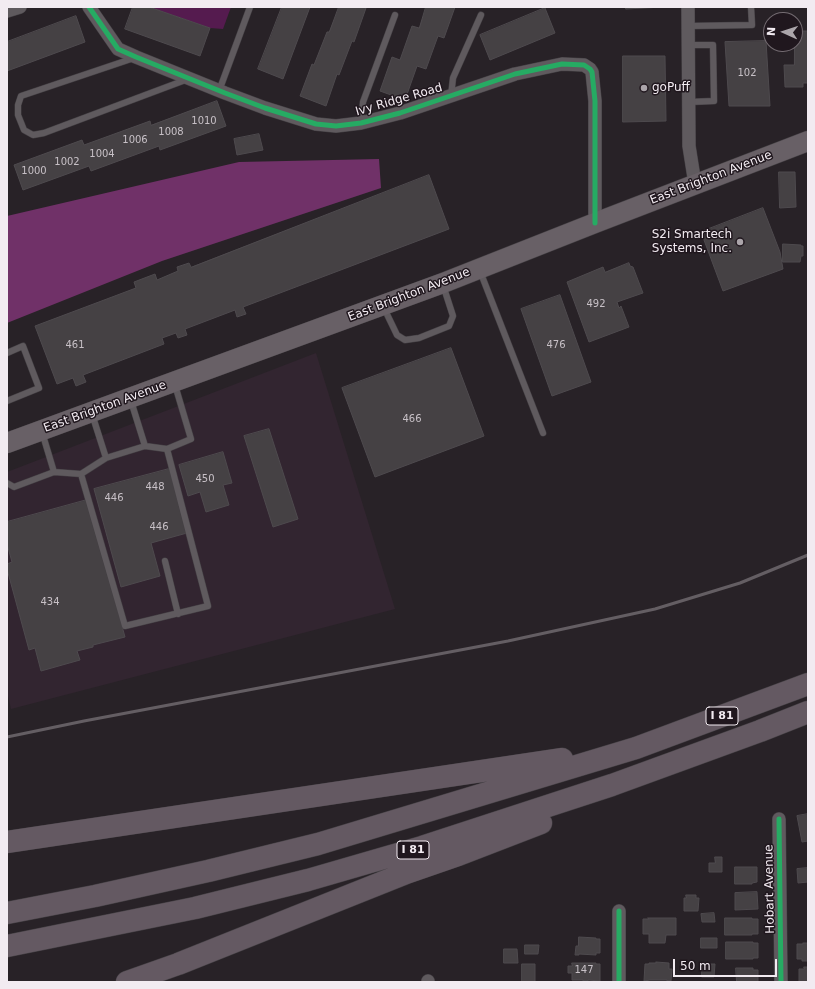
<!DOCTYPE html>
<style>
body{margin:0}
#map{position:relative;width:815px;height:989px;overflow:hidden;background:#282227;font-family:"DejaVu Sans",sans-serif}
canvas{display:block}
.frame{position:absolute;inset:0;border:8px solid #f2ebf1;pointer-events:none}
.north{position:absolute;left:763px;top:12px;width:40px;height:40px;box-sizing:border-box;background:#20171e;border:1px solid #746c72;border-radius:50%;rotate:273deg;font-size:11px;font-weight:700;line-height:16px;text-align:center;color:#f2ebf1}
.north::after{content:'';display:block;margin:auto;width:14px;height:18px;background:#aba5aa;clip-path:polygon(50% 0,100% 100%,50% 72%,0 100%)}
.scale{position:absolute;left:673px;top:959px;width:104px;height:18px;box-sizing:border-box;border:2px solid #f2ebf1;border-top:0;padding-left:5px;font-size:12px;line-height:14px;white-space:nowrap;color:#f2ebf1;-webkit-text-stroke:3px #20171e;paint-order:stroke}
</style>
<div id="map">
<canvas width="815" height="989"></canvas>
<div class="frame"></div>
<div class="north">N</div>
<div class="scale">50 m</div>
</div>
<script>
const g = document.querySelector('canvas').getContext('2d');
g.lineJoin = 'round';
function paint(path, color) { g.fillStyle = color; g.fill(path, 'evenodd'); }
function strokePath(path, color, width, dash) { g.strokeStyle = color; g.lineWidth = width; g.lineCap = dash ? 'butt' : 'round'; g.setLineDash(dash || []); g.stroke(path); }
function write(font, color, halo, rows, align = 'center') {
  g.font = font + ' "DejaVu Sans",sans-serif'; g.lineWidth = 3; g.setLineDash([]); g.textBaseline = 'middle'; g.strokeStyle = halo; g.fillStyle = color; for (const [text, x, y, turn = 0] of rows) {
    g.save(); g.translate(x, y); g.rotate((+turn || 0) * Math.PI / 180); g.textAlign = isNaN(turn) ? turn : align; if (halo) g.strokeText(text, 0, 0); g.fillText(text, 0, 0); g.restore();
  }
}
paint(new Path2D(`
 M316,353L395,609L11,709L7,692V472Z`), '#322530');
paint(new Path2D(`
 M149,7H231L223,29L210,28Z`), '#551b4f');
paint(new Path2D(`
 M379,159L381,188L162,261L7,323V216L239,162Z`), '#703168');
const building = new Path2D(`
 M133,7H149L210,28L200,56L125,29Z
 M282,7H310L283,79L258,69Z
 M339,7H363L366,8L354,42L352,41L339,75L337,74L326,106L300,96L312,64L314,65L327,32H329Z
 M426,7H455L444,38L438,36L426,69L417,66L405,100L380,91L392,57L400,60L412,26L419,28Z
 M626,7H663L626,9Z
 M545,8L555,33L490,60L480,35Z
 M76,16L85,42L7,71V42Z
 M795,31H808V83H803V87H785L784,65H794Z
 M766,41L770,106H729L725,42Z
 M623,56H665L666,121L623,122Z
 M217,101L226,126L160,150L159,146L91,171L89,166L23,190L14,165L82,140L84,145L150,121L151,125Z
 M259,134L263,150L237,155L234,139Z
 M779,172H795L796,207L780,208Z
 M429,175L449,229L243,307L246,314L237,317L235,310L185,329L187,335L178,338L176,333L162,338L164,344L83,375L86,382L76,386L73,378L57,384L35,326L136,288L134,282L155,274L157,280L178,271L177,267L189,263L191,267Z
 M763,208L780,252L783,269L723,291L701,232Z
 M783,244L801,245V246H803V256H801L800,262H783Z
 M629,263L630,266L633,267L643,293L617,302L619,308L621,306L629,327L589,342L567,282L603,267L605,272Z
 M560,295L591,382L552,396L521,309Z
 M451,348L484,436L375,477L342,388Z
 M269,429L298,519L273,527L244,436Z
 M223,452L232,483L223,485L229,505L206,512L200,492L188,496L179,465Z
 M169,469L187,533L151,543L160,576L121,587L94,489Z
 M87,500L125,637L93,645V647L77,651L80,660L41,671L35,648L29,650L7,569V564L12,562L7,544V522Z
 M808,814V841L802,842L797,816Z
 M715,857H722V872H709V863H715Z
 M735,867H757V882L752,883V884H735Z
 M808,868V882L798,883L797,869Z
 M757,892L758,909L735,910V893Z
 M686,895H696V898H699L698,911H684V898H686Z
 M714,913L715,922H702L701,914Z
 M648,918H676V935H666L665,943H649V934H643V919H649Z
 M725,918H752V919H758V934H752V935H725Z
 M579,937L596,938V939H600V953H596V955L579,954V955H575L576,946H578Z
 M701,938H717V948H701Z
 M726,942H753V943H758V958H753V959H726Z
 M803,943H808V961H802V959H797V944H803Z
 M525,945H539L538,954H525Z
 M504,949H517L518,963H504Z
 M656,962L669,963V969H672L671,981H667V980H650L644,981L645,964H649V963H656Z
 M572,963H596V964H600V981L588,980V981H583V980H572V973H568V966H572Z
 M522,964H535V982H522Z
 M702,964H715L714,977H702Z
 M804,967H808V982H799V969H804Z
 M736,968H753V970H758V982H737Z`);
paint(building, '#454144');
strokePath(building, '#4e4a4e', 1);
const service = new Path2D(`
 M688,26L752,25L751,7
 M688,45H713L714,101L689,102
 M134,58L21,96L18,105V115L24,130L33,135L44,133L188,79
 M219,91L250,7
 M451,96L453,78L481,15
 M361,123L363,102L395,15
 M480,271L543,433
 M384,308L397,335L405,340L419,338L449,326L453,316L443,285
 M7,353L23,346L39,388L7,401
 M92,414L106,458L145,446L131,401
 M42,432L54,472L81,474
 M145,446L167,449L191,439L175,385
 M106,458L81,474L125,626L208,606L167,449
 M7,483L14,487L54,472
 M165,561L178,614`);
const minor = new Path2D(`
 M89,7L118,49L136,57L225,93L265,108L316,124L336,126L361,123L400,113L515,74L562,64L584,65L590,69L592,72L595,101V223
 M688,7L689,146L695,184
 M7,11L20,7
 M779,819L781,982
 M619,911V982
 M428,981V982`);
const primary = new Path2D(`
 M7,443L443,283L595,223L808,141`);
const motorway = new Path2D(`
 M7,842L562,759
 M7,913L95,896L208,871L318,844L636,748L808,684
 M7,946L195,908L308,880L422,847L612,785L760,731L808,712
 M127,982L178,964L406,873L458,855L541,823`);
strokePath(service, '#454145', 7);
strokePath(minor, '#454145', 14);
strokePath(primary, '#454145', 21);
strokePath(motorway, '#454145', 23);
strokePath(service, '#5f5a5e', 6);
strokePath(minor, '#5f5a5e', 13);
strokePath(primary, '#686066', 20);
strokePath(motorway, '#645962', 22);
strokePath(new Path2D(`
 M7,737L84,721L508,641L655,609L740,583L808,555`), '#645e63', 3);
strokePath(new Path2D(`
 M89,7L118,49L136,57L225,93L265,108L316,124L336,126L361,123L400,113L515,74L562,64L584,65L590,69L592,72L595,101V223
 M779,819L781,982
 M619,911V982`), '#26ab63', 5);
for (const [x, y, r, color] of [
 [644,88,4,"#aba5aa"],
 [740,242,4,"#aba5aa"]
]) { const dot = new Path2D(); dot.arc(x, y, r, 0, 2 * Math.PI); g.fillStyle = color; g.fill(dot); strokePath(dot, '#20171e', 1.5); }
write('10px', '#c7c0c6', null, [
 ["102",747,73],
 ["1010",204,121],
 ["1008",171,132],
 ["1006",135,140],
 ["1004",102,154],
 ["1002",67,162],
 ["1000",34,171],
 ["492",596,304],
 ["461",75,345],
 ["476",556,345],
 ["466",412,419],
 ["450",205,479],
 ["448",155,487],
 ["446",114,498],
 ["446",159,527],
 ["434",50,602],
 ["147",584,970]
]);
for (const [x, y, w] of [
 [722,716,32],
 [413,850,32]
]) { const box = new Path2D(); box.roundRect(x - w / 2, y - 9, w, 18, 3); g.fillStyle = '#20171e'; g.fill(box); strokePath(box, '#f2ebf1', 1); }
write('bold 11px', '#f2ebf1', null, [
 ["I 81",722,716],
 ["I 81",413,850]
]);
write('12px', '#f2ebf1', '#20171e', [
 ["goPuff",652,88],
 ["S2i Smartech",732,235,"right"],
 ["Systems, Inc.",732,249,"right"]
], 'left');
write('12px', '#f2ebf1', '#20171e', [
 ["Ivy Ridge Road",399,100,-16],
 ["East Brighton Avenue",711,178,-21],
 ["East Brighton Avenue",409,295,-21],
 ["East Brighton Avenue",105,407,-20],
 ["Hobart Avenue",770,889,-91]
]);
</script>
